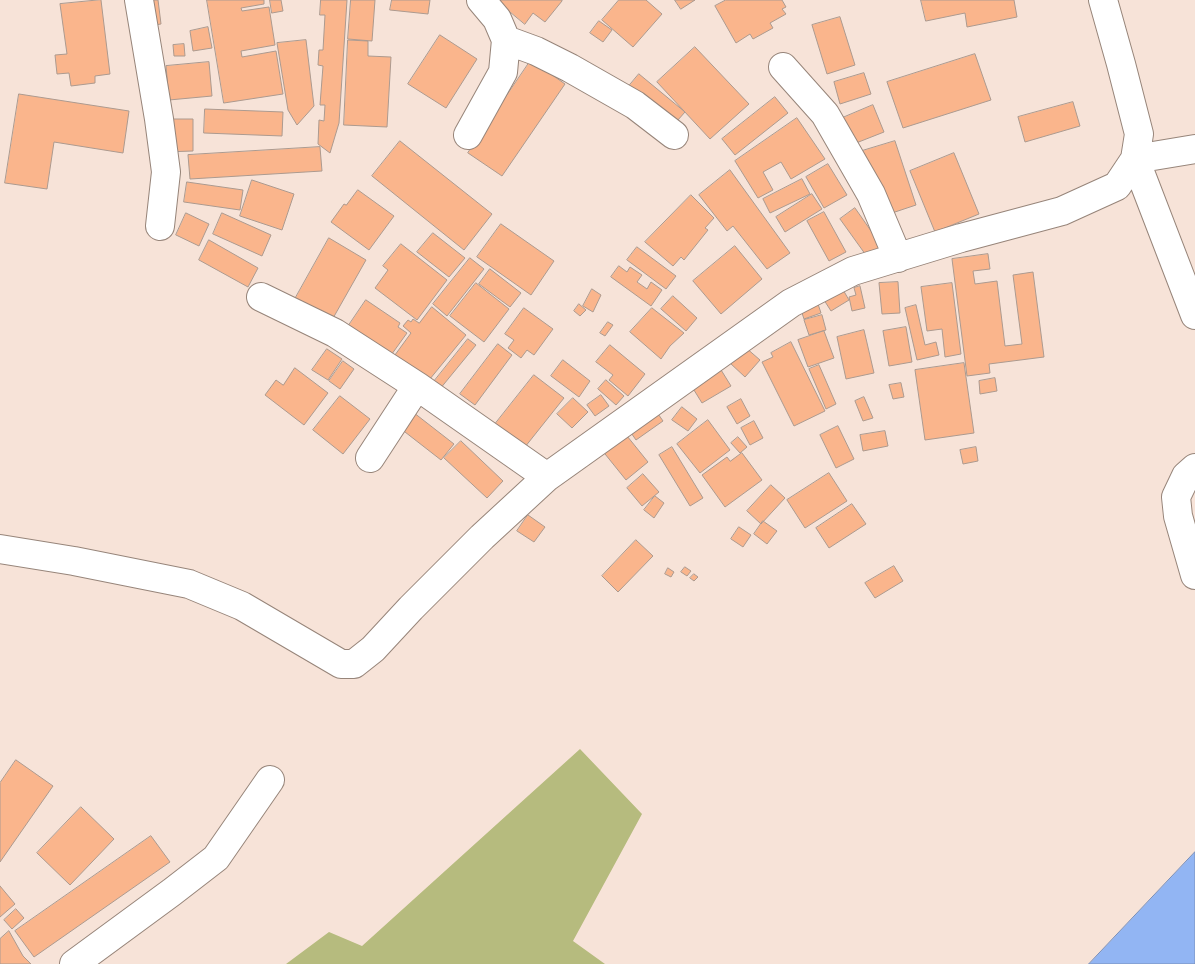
<!DOCTYPE html>
<style>
body{margin:0}
canvas{display:block;background:#f7e3d8}
</style>
<canvas width="1195" height="964"></canvas>
<script>
const g = document.querySelector('canvas').getContext('2d');
g.lineJoin = 'round';
function paint(path, color) { g.fillStyle = color; g.fill(path, 'evenodd'); }
function strokePath(path, color, width, dash) { g.strokeStyle = color; g.lineWidth = width; g.lineCap = dash ? 'butt' : 'round'; g.setLineDash(dash || []); g.stroke(path); }
paint(new Path2D(`
 M580,749L642,814L573,941L605,964H286L329,932L362,946Z`), '#b6bb7e');
const water = new Path2D(`
 M1195,852V964H1089Z`);
paint(water, '#92b5f3');
strokePath(water, '#788fb9', 1);
const building = new Path2D(`
 M101,0L110,74L95,76V83L71,86L69,73L57,74L55,55L67,54L60,4Z
 M145,0H158L161,24L148,26Z
 M207,0H264V4L241,8L242,11L269,7L275,45L241,51L242,57L276,51L283,94L224,103Z
 M270,0H281L283,11L272,13Z
 M321,0H347L339,123L330,153L318,144L319,120L324,121L325,105H320L323,66L318,65L319,50H323L325,15H320Z
 M351,0H375L372,41L348,39Z
 M392,0H430L428,14L390,10Z
 M496,0H562V1L545,22L533,13L525,24Z
 M619,0H646L662,14L633,47L602,20Z
 M675,0H695L681,9Z
 M726,0H782L786,7L782,9L786,14L770,23L773,28L753,39L750,34L736,43L715,6Z
 M921,0H1014L1017,17L967,27L965,13L926,21Z
 M840,17L855,65L827,74L812,25Z
 M599,21L612,30L603,42L590,33Z
 M208,27L212,48L193,51L190,31Z
 M440,35L477,59L446,108L408,84Z
 M306,40L314,106L297,125L288,110L277,43Z
 M348,40L368,41V56L391,57L387,127L344,125Z
 M184,44L185,56H174L173,45Z
 M695,47L749,104L710,139L657,82Z
 M975,54L991,100L903,128L887,82Z
 M531,60L565,84L502,176L468,153Z
 M209,62L212,96L169,100L166,66Z
 M864,73L871,94L840,104L834,82Z
 M639,74L685,112L670,129L624,92Z
 M19,94L129,111L123,153L54,142L47,189L5,183Z
 M775,97L788,113L735,155L722,139Z
 M1073,102L1080,126L1025,142L1018,117Z
 M873,105L884,132L851,145L840,119Z
 M205,109L283,112L282,136L204,133Z
 M797,118L825,159L791,179L781,162L763,172L773,190L758,198L735,161Z
 M165,119H193V151L165,152Z
 M400,141L492,214L464,250L372,176Z
 M895,141L916,205L883,216L862,151Z
 M320,147L322,171L190,179L188,155Z
 M954,153L979,214L935,232L910,171Z
 M828,164L847,195L824,208L806,177Z
 M730,170L790,253L767,269L733,226L727,231L699,195Z
 M802,179L810,194L770,213L763,199Z
 M252,180L294,194L282,230L240,216Z
 M187,182L243,190L240,210L184,202Z
 M358,190L394,216L369,250L331,222L344,204L346,205Z
 M812,194L822,209L785,232L776,217Z
 M691,195L714,218L705,228L708,230L684,260L681,257L673,266L645,242Z
 M855,208L883,248L868,258L840,219Z
 M824,212L846,252L829,261L807,221Z
 M186,213L209,224L199,246L176,235Z
 M222,213L271,235L262,256L213,234Z
 M501,224L554,261L531,295L477,257Z
 M433,233L465,258L449,277L417,252Z
 M329,238L366,260L332,320L295,299Z
 M209,240L258,268L248,287L199,260Z
 M401,244L447,280L417,320L375,288L388,270L383,266Z
 M735,246L762,279L721,314L693,281Z
 M637,247L676,276L666,289L627,260Z
 M988,254L990,269L973,271L975,284L997,281L1005,346L1022,344L1013,275L1033,272L1044,357L989,364L990,373L967,376L952,259Z
 M470,258L484,269L447,316L433,304Z
 M619,266L627,272L630,267L642,275L637,282L647,289L651,282L662,290L651,306L611,277Z
 M490,269L521,293L510,307L479,284Z
 M898,282L900,313L882,314L879,283Z
 M476,283L509,309L484,342L450,316Z
 M952,283L961,354L945,357L942,329L927,331L921,287Z
 M860,286L865,308L852,311L849,297L856,295L854,288Z
 M842,288L849,300L831,311L824,300Z
 M592,289L601,295L593,312L583,306Z
 M673,296L697,318L686,331L661,309Z
 M366,300L400,323L398,327L407,333L389,358L347,328Z
 M817,301L821,313L804,319L800,307Z
 M579,304L586,310L580,316L574,311Z
 M916,305L925,345L936,342L939,355L917,360L905,308Z
 M432,307L466,335L425,385L392,359L411,333L403,326L408,320L411,322L413,319L419,323Z
 M524,308L553,329L534,355L527,350L521,358L508,348L514,340L505,334Z
 M652,308L684,333L670,346L661,359L630,332Z
 M822,315L826,330L809,335L804,320Z
 M608,322L613,325L605,336L600,333Z
 M906,327L912,362L889,366L883,331Z
 M864,330L874,373L846,379L837,337Z
 M824,331L834,358L808,367L798,340Z
 M468,339L476,345L435,395L428,389Z
 M791,342L825,411L794,426L762,362L773,357L771,353Z
 M498,344L512,355L475,405L460,394Z
 M610,345L645,374L628,396L609,380L613,375L596,362Z
 M745,347L760,360L745,377L730,363Z
 M327,349L342,359L328,380L312,370Z
 M563,360L590,381L579,397L551,376Z
 M343,361L354,369L340,389L329,381Z
 M964,363L974,433L925,440L915,370Z
 M718,365L731,386L702,403L689,382Z
 M819,365L836,404L826,409L809,369Z
 M295,368L328,393L304,425L265,395L276,380L283,385Z
 M534,375L564,398L521,452L492,428Z
 M995,378L997,391L980,394L979,381Z
 M606,380L624,396L616,405L598,389Z
 M901,383L904,397L893,399L889,385Z
 M601,395L609,406L595,416L587,405Z
 M340,396L370,419L343,454L313,430Z
 M864,397L873,418L863,421L855,401Z
 M573,398L588,412L572,428L557,414Z
 M741,399L750,416L737,424L727,407Z
 M682,407L697,419L688,431L672,420Z
 M654,408L663,421L636,440L627,427Z
 M409,409L454,444L441,460L396,425Z
 M708,420L730,450L700,473L677,444Z
 M754,421L763,438L750,445L741,428Z
 M838,426L854,459L836,468L820,435Z
 M623,431L648,462L626,480L601,449Z
 M885,431L888,446L863,451L860,435Z
 M738,437L747,447L740,453L731,443Z
 M461,441L503,481L487,498L444,458Z
 M672,447L703,498L690,506L659,455Z
 M976,447L978,461L963,464L960,450Z
 M742,453L762,480L725,507L702,475L727,457L730,461Z
 M829,473L847,501L805,528L787,500Z
 M643,474L659,492L642,506L627,488Z
 M771,485L785,498L761,524L747,511Z
 M655,496L664,503L654,518L644,510Z
 M852,504L866,524L829,548L816,528Z
 M528,515L545,527L534,542L517,531Z
 M763,521L777,531L767,544L754,534Z
 M739,527L751,535L743,547L731,539Z
 M636,540L653,556L618,592L602,576Z
 M894,566L903,581L875,598L865,583Z
 M685,567L691,571L687,576L681,572Z
 M668,568L674,572L671,577L665,574Z
 M694,574L698,577L694,581L690,578Z
 M16,760L53,786L0,862V783Z
 M81,807L114,839L70,885L37,853Z
 M151,836L170,862L34,957L15,931Z
 M0,886L15,904L0,917Z
 M16,909L24,918L12,929L4,920Z
 M9,931L23,956L31,964H0V939Z`);
paint(building, '#fab58c');
strokePath(building, '#ac9a8f', 1);
const minor = new Path2D(`
 M139,0L159,119L166,172L160,226
 M506,40L536,51L570,68L635,105L674,135
 M783,67L825,114L871,194L898,258
 M468,135L503,72L506,40L497,19L481,0
 M1135,159L1195,315
 M1135,159L1195,149
 M261,297L335,333L417,386L547,477
 M370,458L417,386
 M1195,468L1186,476L1176,497L1178,516L1195,575
 M0,549L74,561L189,584L242,606L341,664H354L373,649L411,608L482,537L547,477L791,303L853,271L961,238L1062,211L1117,186L1135,159L1139,134L1121,64L1103,0
 M74,964L172,892L216,858L270,780`);
strokePath(minor, '#97857a', 30);
strokePath(minor, '#fff', 28);
</script>
